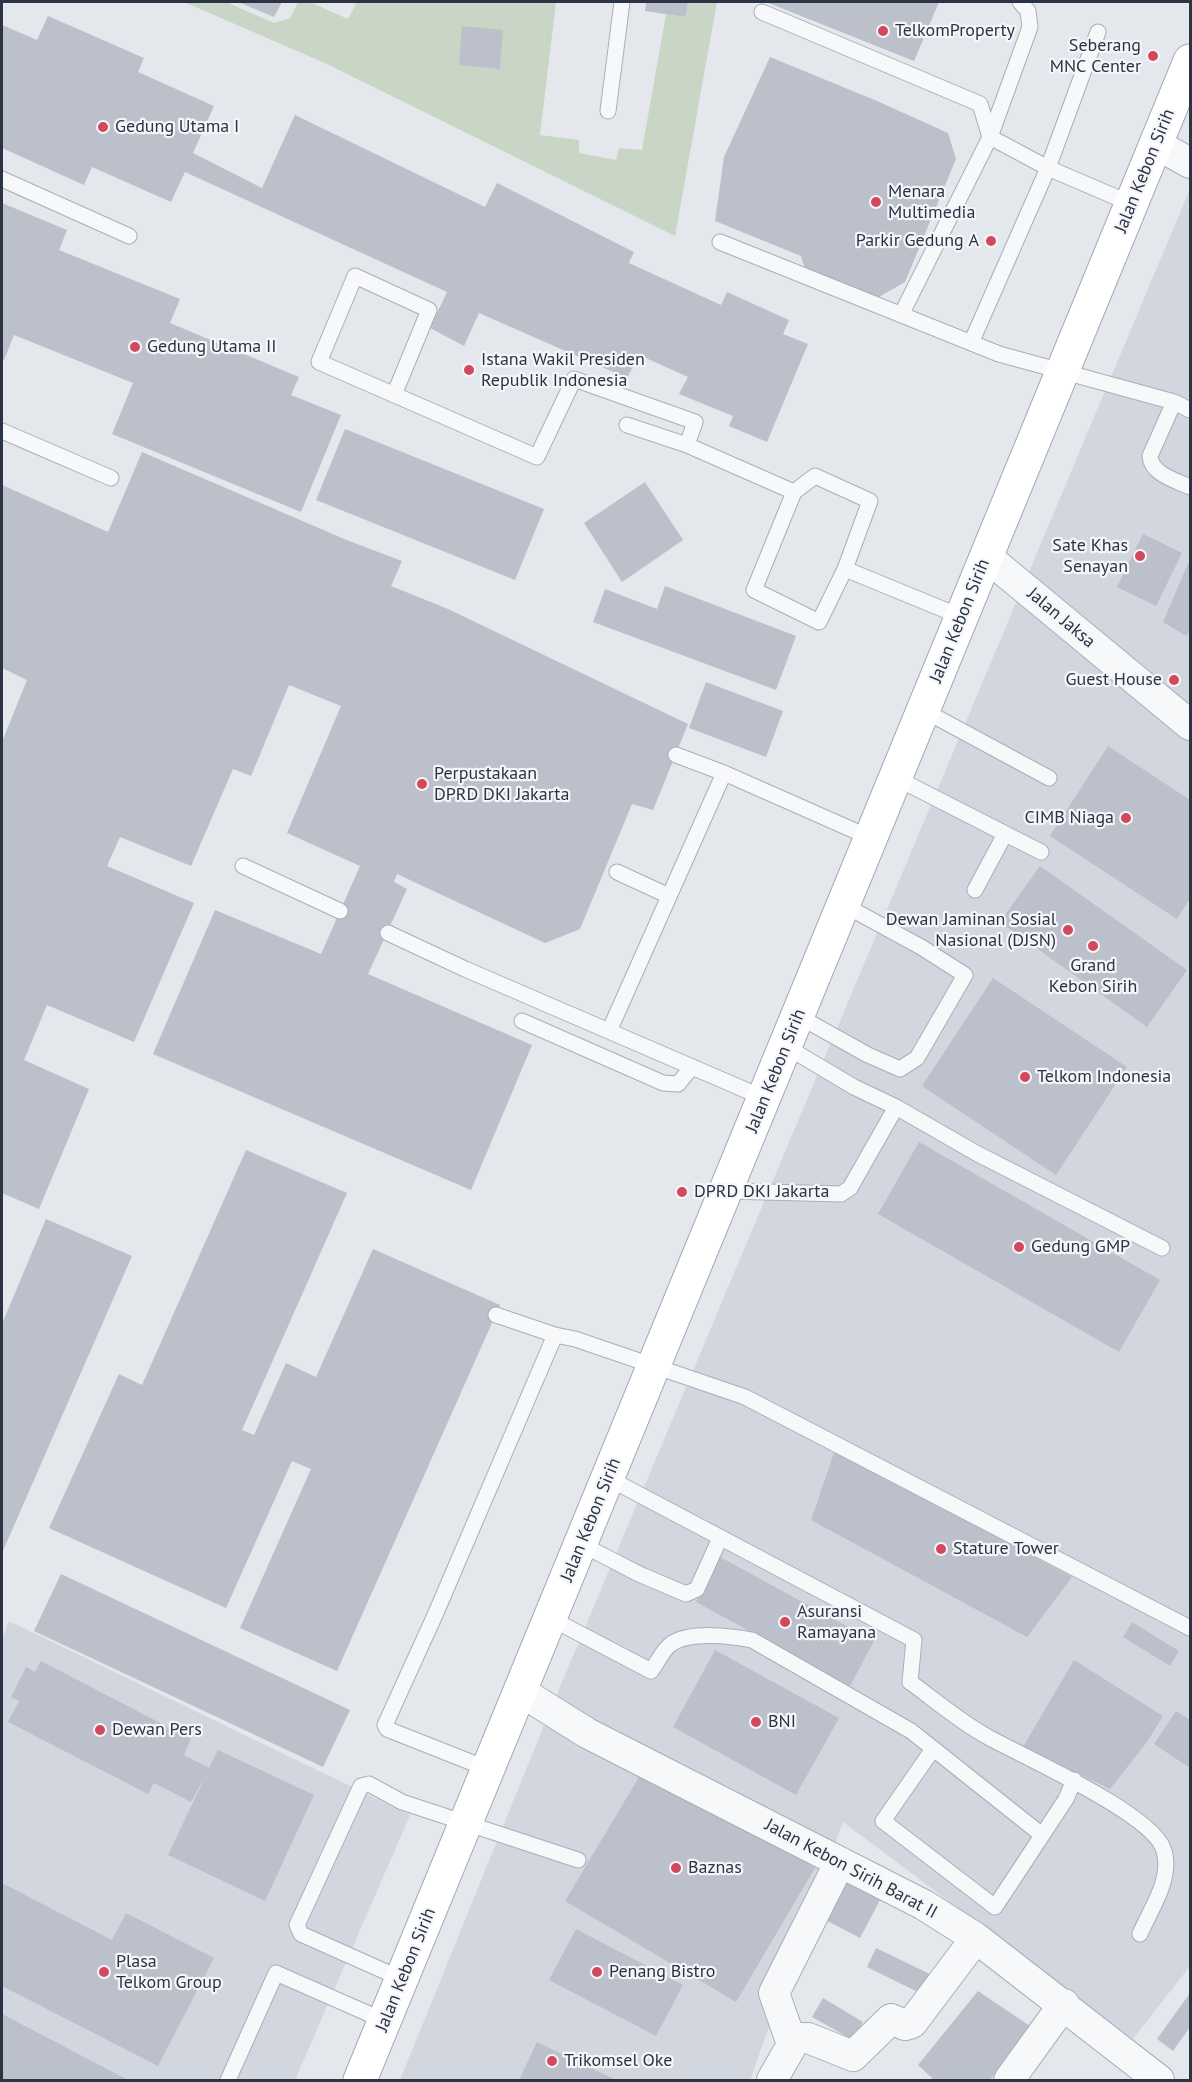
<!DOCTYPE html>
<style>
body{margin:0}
#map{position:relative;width:1192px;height:2082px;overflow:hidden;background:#e4e7ec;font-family:"PT Sans",sans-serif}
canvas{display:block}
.frame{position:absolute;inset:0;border:3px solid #2b3445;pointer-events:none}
</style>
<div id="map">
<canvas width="1192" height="2082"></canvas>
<div class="frame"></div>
</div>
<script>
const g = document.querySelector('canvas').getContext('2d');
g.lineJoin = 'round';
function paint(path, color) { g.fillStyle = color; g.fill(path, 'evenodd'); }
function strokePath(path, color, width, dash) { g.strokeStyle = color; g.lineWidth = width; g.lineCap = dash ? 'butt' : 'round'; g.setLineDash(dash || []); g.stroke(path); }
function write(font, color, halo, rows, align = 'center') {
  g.font = font + ' "PT Sans",sans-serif'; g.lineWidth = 4.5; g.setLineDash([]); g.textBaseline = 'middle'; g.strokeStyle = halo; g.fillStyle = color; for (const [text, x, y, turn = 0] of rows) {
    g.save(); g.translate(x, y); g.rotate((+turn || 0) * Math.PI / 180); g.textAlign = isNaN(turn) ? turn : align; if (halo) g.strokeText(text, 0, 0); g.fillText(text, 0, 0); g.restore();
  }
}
paint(new Path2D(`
 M1190,189V1966L1133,2039L843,1822L750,2080H400L549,1713Z
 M9,1621L410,1815L295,2080H2V1639Z`), '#d2d6de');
paint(new Path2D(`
 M184,2H226L274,23L290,18L298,2H310L348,19L357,2H556L540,135L579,140V153L616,160L619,148L642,150L666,14L686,17L688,2H717L675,236L327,64Z`), '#c9d6c5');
paint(new Path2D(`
 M238,2H282L274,17Z
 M646,2H688L686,17L645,11Z
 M766,2H939L914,61Z
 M48,16L144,58L138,72L214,106L193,153L262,188L295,115L485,207L497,183L634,252L629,263L721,305L727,292L789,320L783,334L808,344L767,442L729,426L733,416L679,394L688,377L639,355L627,378L479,313L464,346L430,328L447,292L185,172L171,202L92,167L84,185L2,148V25L37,40Z
 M462,26L503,30L500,69L459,65Z
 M770,57L877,101L948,133L956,159L905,282L877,298L805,269L801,256L715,221L724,157Z
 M2,203L67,230L59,250L180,299L170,323L299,377L291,395L341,415L301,512L112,434L133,383L14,335L4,360L2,359Z
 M345,429L544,509L515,580L316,500Z
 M142,452L349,541L402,561L391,586L448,609L688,724L653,810L632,804L580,929L545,943L397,874L394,882L407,889L368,974L532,1045L471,1190L153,1054L215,910L321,954L360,866L287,833L341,706L289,685L251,776L233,769L191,866L120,837L107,866L194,903L134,1042L47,1005L24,1060L89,1089L39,1209L2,1193V742L27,680L2,668V485L108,532Z
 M645,482L683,540L622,582L584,523Z
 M1143,534L1182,553L1156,606L1117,587Z
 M1190,559V631L1186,636L1163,622Z
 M665,586L796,636L776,690L593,622L605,589L657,609Z
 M706,682L783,711L766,757L689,728Z
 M1108,746L1190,800V898L1177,919L1050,836Z
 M1040,866L1187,970L1147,1027L1000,922Z
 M993,978L1127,1067L1056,1175L922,1086Z
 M919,1142L1160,1280L1119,1352L878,1214Z
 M246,1150L347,1193L242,1430L254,1435L286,1363L316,1377L373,1249L500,1305L337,1671L240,1628L311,1469L292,1461L226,1608L49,1528L119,1374L142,1385Z
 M46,1219L132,1256L2,1553V1324Z
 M835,1450L1072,1577L1027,1637L811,1520Z
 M720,1557L874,1641L850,1686L696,1602Z
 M61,1574L350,1710L323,1767L34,1631Z
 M1132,1622L1179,1651L1170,1666L1123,1637Z
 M715,1650L839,1718L796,1795L673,1727Z
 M1074,1660L1163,1716L1147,1742L1110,1789L1023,1747Z
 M41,1661L191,1739L184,1755L209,1768L218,1750L314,1795L265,1901L168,1855L206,1775L191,1802L154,1783L148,1794L8,1722L19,1701L11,1697L26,1667L35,1672Z
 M1176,1711L1190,1720V1768L1154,1744Z
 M645,1767L815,1868L736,2002L565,1901Z
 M840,1876L881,1898L860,1938L818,1916Z
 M2,1883L112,1940L126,1913L214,1958L158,2066L2,1986Z
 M576,1929L683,1985L656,2036L549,1980Z
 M876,1948L934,1976L924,1995L867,1967Z
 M978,1991L1030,2026L990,2080H934L918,2065Z
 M1190,1993V2027L1173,2051L1157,2039Z
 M823,1998L863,2022L853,2040L812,2017Z
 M2,2014L128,2080H2Z
 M537,2042L616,2080H519Z`), '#bbc0ca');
const lane = new Path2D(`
 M762,12L980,104L990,137L1048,168L1132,204
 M608,111L622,2
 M2,179L129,236
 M720,242L999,354L1174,402L1190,410
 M901,315L990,137L1030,27L1028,11L1020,2
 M971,343L1048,168L1098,32
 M394,395L429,310L355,276L319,362L537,457L574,379L695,422L687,445L794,492L754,590L819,622L845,569L962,617
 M1174,402L1150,456C1151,474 1175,480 1190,487
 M627,425L687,445
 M2,431L111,478
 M794,492L815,476L870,501L845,569
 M923,710L1049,778
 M676,755L724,773L871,838
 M896,778L1041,852
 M243,866L340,911
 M617,872L669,896
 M975,890L1005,834
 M388,933L465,969L764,1098
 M798,1016L868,1055L900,1069L917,1058L965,975L921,947L844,905
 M522,1021L663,1083L678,1084L692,1067
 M610,1029L724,773
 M896,1107L976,1153L1162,1248
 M726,1191L841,1194L850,1188L896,1107L854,1087L785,1046
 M496,1315L555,1335
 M608,1478L914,1640L910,1682C935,1700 960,1722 988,1737C1024,1757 1150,1813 1163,1848C1174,1877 1151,1908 1140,1934
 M581,1544L639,1574L686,1594L697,1589L720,1538
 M550,1618L651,1671C657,1664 663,1649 671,1644C690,1631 731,1636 752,1640L911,1731L1042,1835
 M933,1749L883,1821L995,1907L1066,1799L1074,1780
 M488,1769L387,1729L385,1725L435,1615L555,1335L575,1339L745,1397L1190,1628
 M402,1979L301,1934L297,1925L361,1786L369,1784L402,1802L578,1860
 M228,2080L276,1973L385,2021`);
const street = new Path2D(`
 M1156,144L1190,163
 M987,557L1190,725
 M520,1691L587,1733L924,1905L976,1938L1159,2080
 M792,2044L774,1993L840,1862
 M772,2080L796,2038H808L853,2056L891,2019L905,2025L912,2023L976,1938
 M1009,2080L1064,2004`);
const primary = new Path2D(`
 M360,2080L1190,61`);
strokePath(lane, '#a9aeb7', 17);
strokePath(street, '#a9aeb7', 32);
strokePath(primary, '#a3abb8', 35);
strokePath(lane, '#f7f8fa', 15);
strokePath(street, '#f7f8fa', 30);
strokePath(primary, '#fff', 33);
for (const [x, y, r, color] of [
 [883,31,6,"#d1495b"],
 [1153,56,6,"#d1495b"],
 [103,127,6,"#d1495b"],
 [876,202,6,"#d1495b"],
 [991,241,6,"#d1495b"],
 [135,347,6,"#d1495b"],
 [469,370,6,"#d1495b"],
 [1140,556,6,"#d1495b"],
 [1174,680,6,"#d1495b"],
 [422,784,6,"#d1495b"],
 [1126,818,6,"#d1495b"],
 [1068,930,6,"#d1495b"],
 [1093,946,6,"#d1495b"],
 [1025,1077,6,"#d1495b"],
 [682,1192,6,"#d1495b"],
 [1019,1247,6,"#d1495b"],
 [941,1549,6,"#d1495b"],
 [785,1622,6,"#d1495b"],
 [756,1722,6,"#d1495b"],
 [100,1730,6,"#d1495b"],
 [676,1868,6,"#d1495b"],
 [104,1972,6,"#d1495b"],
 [597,1972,6,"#d1495b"],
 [552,2061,6,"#d1495b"]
]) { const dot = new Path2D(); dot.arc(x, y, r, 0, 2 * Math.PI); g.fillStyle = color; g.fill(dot); strokePath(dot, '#f4f6f9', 2); }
write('18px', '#2b3445', '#f4f6f9', [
 ["TelkomProperty",895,31],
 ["Seberang",1141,46,"right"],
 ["MNC Center",1141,67,"right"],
 ["Gedung Utama I",115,127],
 ["Menara",888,192],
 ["Multimedia",888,213],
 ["Parkir Gedung A",979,241,"right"],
 ["Gedung Utama II",147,347],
 ["Istana Wakil Presiden",481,360],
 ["Republik Indonesia",481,381],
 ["Sate Khas",1128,546,"right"],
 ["Senayan",1128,567,"right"],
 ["Guest House",1162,680,"right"],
 ["Perpustakaan",434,774],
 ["DPRD DKI Jakarta",434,795],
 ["CIMB Niaga",1114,818,"right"],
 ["Dewan Jaminan Sosial",1056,920,"right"],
 ["Nasional (DJSN)",1056,941,"right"],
 ["Grand",1093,966,"center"],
 ["Kebon Sirih",1093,987,"center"],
 ["Telkom Indonesia",1037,1077],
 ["DPRD DKI Jakarta",694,1192],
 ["Gedung GMP",1031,1247],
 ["Stature Tower",953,1549],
 ["Asuransi",797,1612],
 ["Ramayana",797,1633],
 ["BNI",768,1722],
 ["Dewan Pers",112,1730],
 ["Baznas",688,1868],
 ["Plasa",116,1962],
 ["Telkom Group",116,1983],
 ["Penang Bistro",609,1972],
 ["Trikomsel Oke",564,2061]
], 'left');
write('18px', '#2b3445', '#f4f6f9', [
 ["Jalan Kebon Sirih",1145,171,-68],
 ["Jalan Jaksa",1061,618,40],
 ["Jalan Kebon Sirih",960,621,-68],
 ["Jalan Kebon Sirih",776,1071,-68],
 ["Jalan Kebon Sirih",591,1520,-68],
 ["Jalan Kebon Sirih Barat II",851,1869,28],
 ["Jalan Kebon Sirih",406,1970,-68]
]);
</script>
